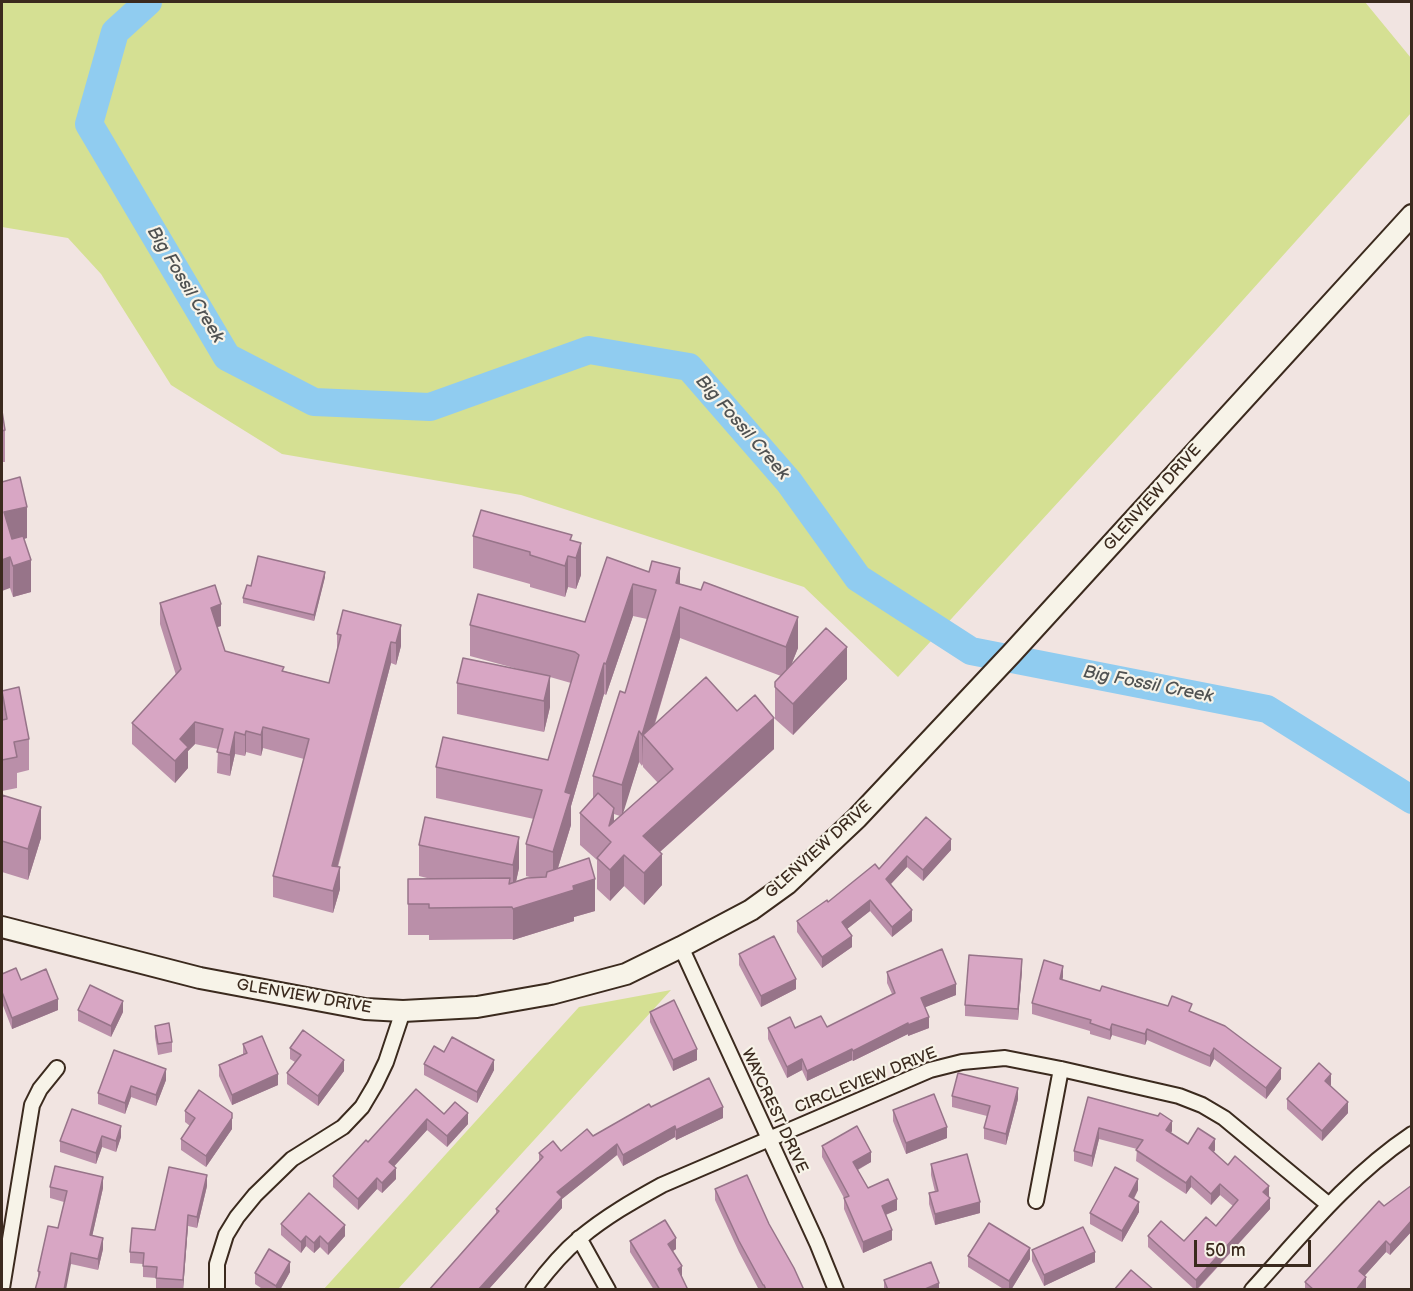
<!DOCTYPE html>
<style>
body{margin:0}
#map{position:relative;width:1413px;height:1291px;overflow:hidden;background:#f1e4e1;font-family:"Balsamiq Sans",sans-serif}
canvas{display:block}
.frame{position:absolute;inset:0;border:3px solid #3b2a1e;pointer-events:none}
.scale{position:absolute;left:1194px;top:1240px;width:117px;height:27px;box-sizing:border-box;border:3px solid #3b2a1e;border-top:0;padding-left:8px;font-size:18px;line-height:21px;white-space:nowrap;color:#3b2a1e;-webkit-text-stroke:4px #f7f3e8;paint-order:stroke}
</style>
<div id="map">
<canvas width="1413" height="1291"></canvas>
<div class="frame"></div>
<div class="scale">50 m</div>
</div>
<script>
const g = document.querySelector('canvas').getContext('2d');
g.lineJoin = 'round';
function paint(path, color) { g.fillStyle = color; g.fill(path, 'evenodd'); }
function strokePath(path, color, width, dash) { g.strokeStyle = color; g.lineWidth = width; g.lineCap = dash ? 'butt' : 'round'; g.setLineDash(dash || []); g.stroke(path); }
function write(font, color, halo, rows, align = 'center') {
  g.font = font + ' "Balsamiq Sans",sans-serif'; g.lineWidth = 4.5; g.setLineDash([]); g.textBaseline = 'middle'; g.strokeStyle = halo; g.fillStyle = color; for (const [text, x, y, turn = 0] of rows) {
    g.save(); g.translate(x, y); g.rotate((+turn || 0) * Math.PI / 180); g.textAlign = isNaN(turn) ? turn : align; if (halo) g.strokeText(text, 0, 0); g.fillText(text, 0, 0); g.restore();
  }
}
paint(new Path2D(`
 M2,2H1365L1411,58V113L1216,330L898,677L804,587L521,495L282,454L171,385L101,274L68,238L2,227Z
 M671,990L398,1289L323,1290L579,1007Z`), '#d5e093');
strokePath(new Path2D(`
 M148,2L115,32L89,124L227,357L314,402L430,407L589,350L689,367L789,482L858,578L971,651L1267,709L1412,800`), '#90ccf0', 28);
const street = new Path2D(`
 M681,947L817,1243L836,1290
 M1036,1201L1061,1069
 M579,1238L608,1290
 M2,1288L32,1105L40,1089L57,1068
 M217,1290V1264L226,1235L237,1217L255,1195L292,1159L343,1127L362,1107L375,1085L386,1062L403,1011
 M533,1290C547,1271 562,1253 580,1238C605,1217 633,1201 662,1185L930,1070L962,1062L1005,1058L1061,1069L1179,1096L1202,1105L1224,1118L1329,1205
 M1252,1290C1302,1235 1349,1176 1412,1134`);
const secondary = new Path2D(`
 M2,927L200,978L365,1009L403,1011L477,1007L551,994L626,974L681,947L751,910L787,884L857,818L1012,653L1412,215`);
strokePath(street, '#3b2a1e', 18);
strokePath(secondary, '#3b2a1e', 24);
strokePath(street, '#f7f3e8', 14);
strokePath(secondary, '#f7f3e8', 20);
paint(new Path2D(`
 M2,411L5,430V462H2Z
 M2,482L27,538L24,539L31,592L13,597L10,588Z
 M473,536L572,541L581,543V575L576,589L568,587L565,597L530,587V584L473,568Z
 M607,557L680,584L798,648L791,665L847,679L793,735L775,719V682L781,676L680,638L655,724L737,711L774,749L660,852L662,885L644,905L624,886L610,901L597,889V860L580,845V813L593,799V776L625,693L647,619L633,616L606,695L604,694L571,806V825L558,868L595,911L574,917V921L513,940L512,939L429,940V935H408V879H431L419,876V845L425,817L519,868L516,881L533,878L526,876V844L534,819L436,798V767L548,760L571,683L550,677V707L544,732L457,714V683L529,672L470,656V625L585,622ZM639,762L642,766L643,764V767L658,783L622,814ZM614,814L620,816L614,821Z
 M325,577L314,621L243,603V598L251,586Z
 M160,603L221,626L217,627L225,651L284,671L329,683L337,653V634L343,610L401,646L396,665L391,663L338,867L340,889L333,913L273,897V876L304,759L263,748L261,756L246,752L245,756L235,754L230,776L217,773L218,749L195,744L188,751V768L175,783L132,744V723L176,675L160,624Z
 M2,691L29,739V770L17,773V788L2,791Z
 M2,796L41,838L28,880L2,872Z
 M926,817L951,850L923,881L907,867L891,884L912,921L892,937L870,911L847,929L852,947L822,968L797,932V921L828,902L879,869Z
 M739,954L796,989L761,1007L739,965Z
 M1022,970L1018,1020L965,1016V1005Z
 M887,972L956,995L925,1007L929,1028L908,1036V1034L853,1061L852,1060L807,1081L802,1070L787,1078L768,1039V1028H795L827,1027L892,994L887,983Z
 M2,974L21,980L58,1010L12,1029L2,1003Z
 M1063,977L1062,980L1100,991L1192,1012L1281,1079L1266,1099L1214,1059L1210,1067L1147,1040L1145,1045L1112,1035L1110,1040L1090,1034V1031L1032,1014V1003Z
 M78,1010L123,1012L111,1037L78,1021Z
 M650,1012L697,1060L673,1071L650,1022Z
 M155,1026L172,1042V1052L158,1055L155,1037Z
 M243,1044L278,1085L232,1105L219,1076V1065L243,1054Z
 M290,1048L344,1071L318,1106L287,1084V1073L295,1062L290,1059Z
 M114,1050L166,1080L156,1106L131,1097L125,1114L98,1104V1093Z
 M444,1052L494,1070L477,1103L424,1075V1064Z
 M1331,1085L1330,1086L1348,1113L1322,1141L1287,1109V1099Z
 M416,1089L444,1114L468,1124L447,1147L427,1130L394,1166L396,1179L382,1193L377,1189L358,1210L333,1187V1176L368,1142Z
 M952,1096L1018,1099L1006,1145L984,1139V1128L987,1116L952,1107Z
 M1088,1097L1172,1131L1171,1133L1188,1144L1215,1150L1214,1152L1228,1165L1269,1197L1270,1209L1197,1290H1195L1148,1247V1236L1184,1241L1216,1226L1233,1206L1220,1195L1211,1205L1191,1187L1186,1194L1136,1161L1137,1149L1099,1139L1092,1167L1074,1161V1151Z
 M651,1107L723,1118L676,1140L675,1137L623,1166L617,1155L562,1199V1208L488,1290H429L496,1213V1209L539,1161V1153L561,1151Z
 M72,1109L121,1137L116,1152L102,1147L96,1164L60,1152V1141Z
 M893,1110L947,1138L906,1154L893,1121Z
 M185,1111L232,1129L206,1167L181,1150V1139L190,1126L185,1122Z
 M822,1146L871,1162L858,1170L868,1188L897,1210L886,1215L892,1240L863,1253L844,1209V1198L822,1157Z
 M931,1164L980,1213L935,1225L929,1204V1193L935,1192L931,1175Z
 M1412,1185V1231L1390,1255L1386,1252L1364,1276L1366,1288L1365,1290H1305V1282L1384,1206Z
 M207,1186L197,1228L188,1226L183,1290L156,1289V1278L143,1277V1264L130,1263V1252Z
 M50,1187L103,1188L92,1236L103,1249L98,1270L71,1264L38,1279V1271L58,1228L64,1202L50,1198Z
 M715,1189L769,1224L804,1290H759L739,1252L715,1200Z
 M1138,1190L1134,1199L1139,1212L1122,1242L1090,1224V1213Z
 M281,1224L345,1236L328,1255L320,1247L314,1253L306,1246L301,1253L281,1235Z
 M630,1241L676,1249L673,1251L682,1277L688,1290H654L630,1252Z
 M1032,1250L1095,1262L1044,1286L1032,1261Z
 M968,1256L1030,1259L1011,1290H1005L968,1267Z
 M290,1272L280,1290H264L255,1284V1273Z
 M884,1280L939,1290H884Z`), '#ba8fa9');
paint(new Path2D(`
 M27,507V538L4,543V512Z
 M581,543V575L576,589V558Z
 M568,556V587L565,597V566Z
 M10,557V588L2,591V560Z
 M31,560V592L13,597V566Z
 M680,568V599L676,583Z
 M325,572V577L314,621V615Z
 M633,584V616L606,695V664Z
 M221,604V626L211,629V608Z
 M680,607V638L649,742L643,735L642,766V735Z
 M798,617V648L786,678V647Z
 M401,625V646L396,665V643Z
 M391,642V663L332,887V866Z
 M847,647V679L793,735V704Z
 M604,663V694L571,806V825L553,884V852L565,792Z
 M550,676V707L544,732V701Z
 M774,718V749L643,867V836Z
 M195,722V744L188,751V768L175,783V761L180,739Z
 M263,727V748L261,756V735Z
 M246,731V752L245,756V735Z
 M639,731V762L622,817V785Z
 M235,732V754L230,776V755Z
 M41,807V838L28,880V849Z
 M614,808V840L611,842L609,826Z
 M519,837V868L513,896V865Z
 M951,839V850L923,881V870Z
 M662,854V885L644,905V873Z
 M624,855V886L610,901V870Z
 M907,856V867L886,889V879Z
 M340,867V889L333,913V891Z
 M595,879V911L574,917V921L513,940V909L573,886Z
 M870,900V911L842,933V922Z
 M912,910V921L892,937V927Z
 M852,936V947L822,968V957Z
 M1022,959V970L1018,1020V1009Z
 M1063,966V977L1060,990V979Z
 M796,979V989L761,1007V996Z
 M956,984V995L921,1009V998Z
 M58,999V1010L12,1029V1018Z
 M123,1001V1012L111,1037V1026Z
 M929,1017V1028L908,1036V1025Z
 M908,1023V1034L853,1061V1051Z
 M1112,1024V1035L1110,1040V1030Z
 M1147,1029V1040L1145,1045V1034Z
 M3,1035V1046L2,1055V1044Z
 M1214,1048V1059L1210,1067V1056Z
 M697,1049V1060L673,1071V1060Z
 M852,1049V1060L807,1081V1071Z
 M802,1059V1070L787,1078V1067Z
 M344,1060V1071L318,1106V1096Z
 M494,1060V1070L477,1103V1092Z
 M1281,1068V1079L1266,1099V1088Z
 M166,1069V1080L156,1106V1095Z
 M278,1074V1085L232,1105V1095Z
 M1331,1074V1085L1325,1092V1081Z
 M131,1086V1097L125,1114V1103Z
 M1018,1088V1099L1006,1145V1134Z
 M1348,1102V1113L1322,1141V1131Z
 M723,1107V1118L676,1140V1130Z
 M468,1113V1124L447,1147V1136Z
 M232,1118V1129L206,1167V1156Z
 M427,1119V1130L389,1172V1162Z
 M1172,1121V1131L1166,1140V1130Z
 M121,1126V1137L116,1152V1141Z
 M675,1126V1137L623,1166V1155Z
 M947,1127V1138L906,1154V1143Z
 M1099,1128V1139L1092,1167V1156Z
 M102,1136V1147L96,1164V1153Z
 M1215,1139V1150L1209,1159V1148Z
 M617,1144V1155L562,1199V1208L488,1290H478L557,1192Z
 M871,1152V1162L853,1172V1162Z
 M396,1168V1179L382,1193V1183Z
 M207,1175V1186L197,1228V1217Z
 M1191,1176V1187L1186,1194V1183Z
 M103,1177V1188L90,1246V1235Z
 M377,1178V1189L358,1210V1199Z
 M1138,1179V1190L1129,1207V1196Z
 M1220,1184V1195L1211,1205V1194Z
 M1269,1186V1197L1263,1192Z
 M1270,1198V1209L1196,1290V1280Z
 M897,1199V1210L882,1216V1206Z
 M980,1202V1213L935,1225V1214Z
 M1139,1202V1212L1122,1242V1231Z
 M188,1215V1226L183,1290V1280Z
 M1412,1220V1231L1390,1255V1245Z
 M345,1225V1236L328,1255V1244Z
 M892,1230V1240L863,1253V1242Z
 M306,1236V1246L301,1253V1242Z
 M320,1236V1247L314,1253V1243Z
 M103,1238V1249L98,1270V1259Z
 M676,1238V1249L668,1254V1244Z
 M1386,1241V1252L1359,1282V1271Z
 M1030,1248V1259L1011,1290H1009V1281Z
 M1095,1252V1262L1044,1286V1275Z
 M71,1253V1264L66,1290H64Z
 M290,1262V1272L280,1290H276V1286Z
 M682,1266V1277L678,1269Z
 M1366,1277V1288L1365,1290H1356Z
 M939,1283V1290H923Z`), '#977489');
const building = new Path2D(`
 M2,411L5,430L2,431Z
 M20,477L27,507L4,512L12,539L23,536L31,560L13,566L10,557L2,560V482Z
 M481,510L572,535L570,540L581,543L576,558L568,556L565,566L530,555V552L473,536Z
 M258,556L325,572L314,615L243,598L247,585L251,586Z
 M607,557L649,572L652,561L680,568L676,583L701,590L704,582L798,617L786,647L680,607L642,735L639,731L622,785L593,776L620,691L625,693L656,590L633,584L606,664L604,663L565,792L571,794L553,852L526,844L542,790L436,767L443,737L548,760L579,655L575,652L470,625L478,594L585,622Z
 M215,585L221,604L211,608L225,651L284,667L282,671L329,683L341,635L337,634L343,610L401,625L396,643L391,642L332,866L340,867L333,891L273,876L309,739L263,727L261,735L246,731L245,735L235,732L230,755L217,752L223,729L195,722L180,739L188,747L175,761L132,723L181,669L160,603Z
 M826,628L847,647L793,704L775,687V682Z
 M463,658L550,676L544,701L457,683Z
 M706,677L737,711L755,695L774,718L643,836L662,854L644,873L624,855L610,870L597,858L611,842L580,813L598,793L614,808L609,826L673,769L643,735Z
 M19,687L29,739L14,742L17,757L2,760V720L7,719L2,691Z
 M2,795L41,807L28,849L2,841Z
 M425,817L519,837L513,865L419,845Z
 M926,817L951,839L923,870L907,856L886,879L912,910L892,927L870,900L842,922L852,936L822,957L797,921L827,900L828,902L875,864L879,869Z
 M589,858L595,879L573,886L574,890L513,909L512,907L429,908V904H408V879L510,878L509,884L527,878L546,877L547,872Z
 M774,936L796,979L761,996L739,954Z
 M942,949L956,984L921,998L929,1017L908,1025V1023L853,1051L852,1049L807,1071L802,1059L787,1067L768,1028L790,1017L795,1028L821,1016L827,1027L895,993L887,972Z
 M969,955L1022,959L1018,1009L965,1005Z
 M1044,960L1063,966L1060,979L1100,991L1102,986L1168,1006L1172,996L1192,1004L1189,1011L1225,1026L1281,1068L1266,1088L1214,1048L1210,1056L1147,1029L1145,1034L1112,1024L1110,1030L1090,1023L1091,1020L1032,1003Z
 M16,968L21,980L46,969L58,999L12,1018L2,992V974Z
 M90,985L123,1001L111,1026L78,1010Z
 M674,1000L697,1049L673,1060L650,1012Z
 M169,1023L172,1042L158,1044L155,1026Z
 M303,1030L344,1060L318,1096L287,1073L301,1055L290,1048Z
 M262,1036L278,1074L232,1095L219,1065L247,1053L243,1044Z
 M452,1037L494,1060L477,1092L424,1064L434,1046L444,1052Z
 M114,1050L166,1069L156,1095L131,1086L125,1103L98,1093Z
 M1319,1063L1331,1074L1325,1081L1348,1102L1322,1131L1287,1099Z
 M958,1073L1018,1088L1006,1134L984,1128L990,1106L952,1096Z
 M709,1078L723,1107L676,1130L675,1126L623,1155L617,1144L557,1192L562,1197L478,1290H429L499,1211L496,1209L543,1157L539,1153L553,1141L561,1151L587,1129L593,1136L649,1104L651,1107Z
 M416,1089L444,1114L455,1102L468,1113L447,1136L427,1119L389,1162L396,1168L382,1183L377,1178L358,1199L333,1176L366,1140L368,1142Z
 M199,1090L232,1113V1118L206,1156L181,1139L195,1118L185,1111Z
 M934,1094L947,1127L906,1143L893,1110Z
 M1088,1097L1158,1116L1160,1113L1172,1121L1166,1130L1188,1144L1198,1128L1215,1139L1209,1148L1228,1165L1235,1156L1269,1186L1263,1192L1270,1198L1196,1280L1148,1236L1161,1221L1184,1241L1206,1217L1216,1226L1238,1200L1220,1184L1211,1194L1191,1176L1186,1183L1136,1150L1143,1140L1099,1128L1092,1156L1074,1151Z
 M72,1109L121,1126L116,1141L102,1136L96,1153L60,1141Z
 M857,1126L871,1152L853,1162L868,1188L888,1179L897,1199L882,1206L892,1230L863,1242L844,1198L849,1196L822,1146Z
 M967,1154L980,1202L935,1214L929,1193L938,1191L931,1164Z
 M55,1166L103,1177L90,1235L103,1238L98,1259L71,1253L64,1290H35L40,1272L38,1271L48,1226L58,1228L67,1191L50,1187Z
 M169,1167L207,1175L197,1217L188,1215L183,1280L156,1278L157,1267L143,1266L144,1253L130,1252L132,1228L155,1230Z
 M1115,1167L1138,1179L1129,1196L1139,1202L1122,1231L1090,1213Z
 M747,1175L769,1224L794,1268L804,1290H766L764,1285H763L739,1241L715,1189Z
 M1412,1185V1220L1390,1245L1386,1241L1359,1271L1366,1277L1356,1290H1314L1305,1282L1379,1201L1384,1206Z
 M309,1193L345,1225L328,1244L320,1236L314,1243L306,1236L301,1242L281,1224Z
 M665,1220L676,1238L668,1244L682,1266L678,1269L688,1290H660L630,1241Z
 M989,1223L1030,1248L1009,1281L968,1256Z
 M1083,1227L1095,1252L1044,1275L1032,1250Z
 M269,1249L290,1262L276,1286L255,1273Z
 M931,1262L939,1283L923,1290H888L884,1280Z
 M1131,1270L1154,1290H1114Z`);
paint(building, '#d8a6c4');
strokePath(building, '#977489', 1.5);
write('16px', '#3b2a1e', '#f7f3e8', [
 ["GLENVIEW DRIVE",1153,498,-48],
 ["GLENVIEW DRIVE",819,850,-42],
 ["GLENVIEW DRIVE",304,997,10],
 ["CIRCLEVIEW DRIVE",866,1081,-22],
 ["WAYCREST DRIVE",774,1111,65]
]);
write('italic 18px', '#505252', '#f7f3e8', [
 ["Big Fossil Creek",185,285,59],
 ["Big Fossil Creek",742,428,49],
 ["Big Fossil Creek",1148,685,11]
]);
</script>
